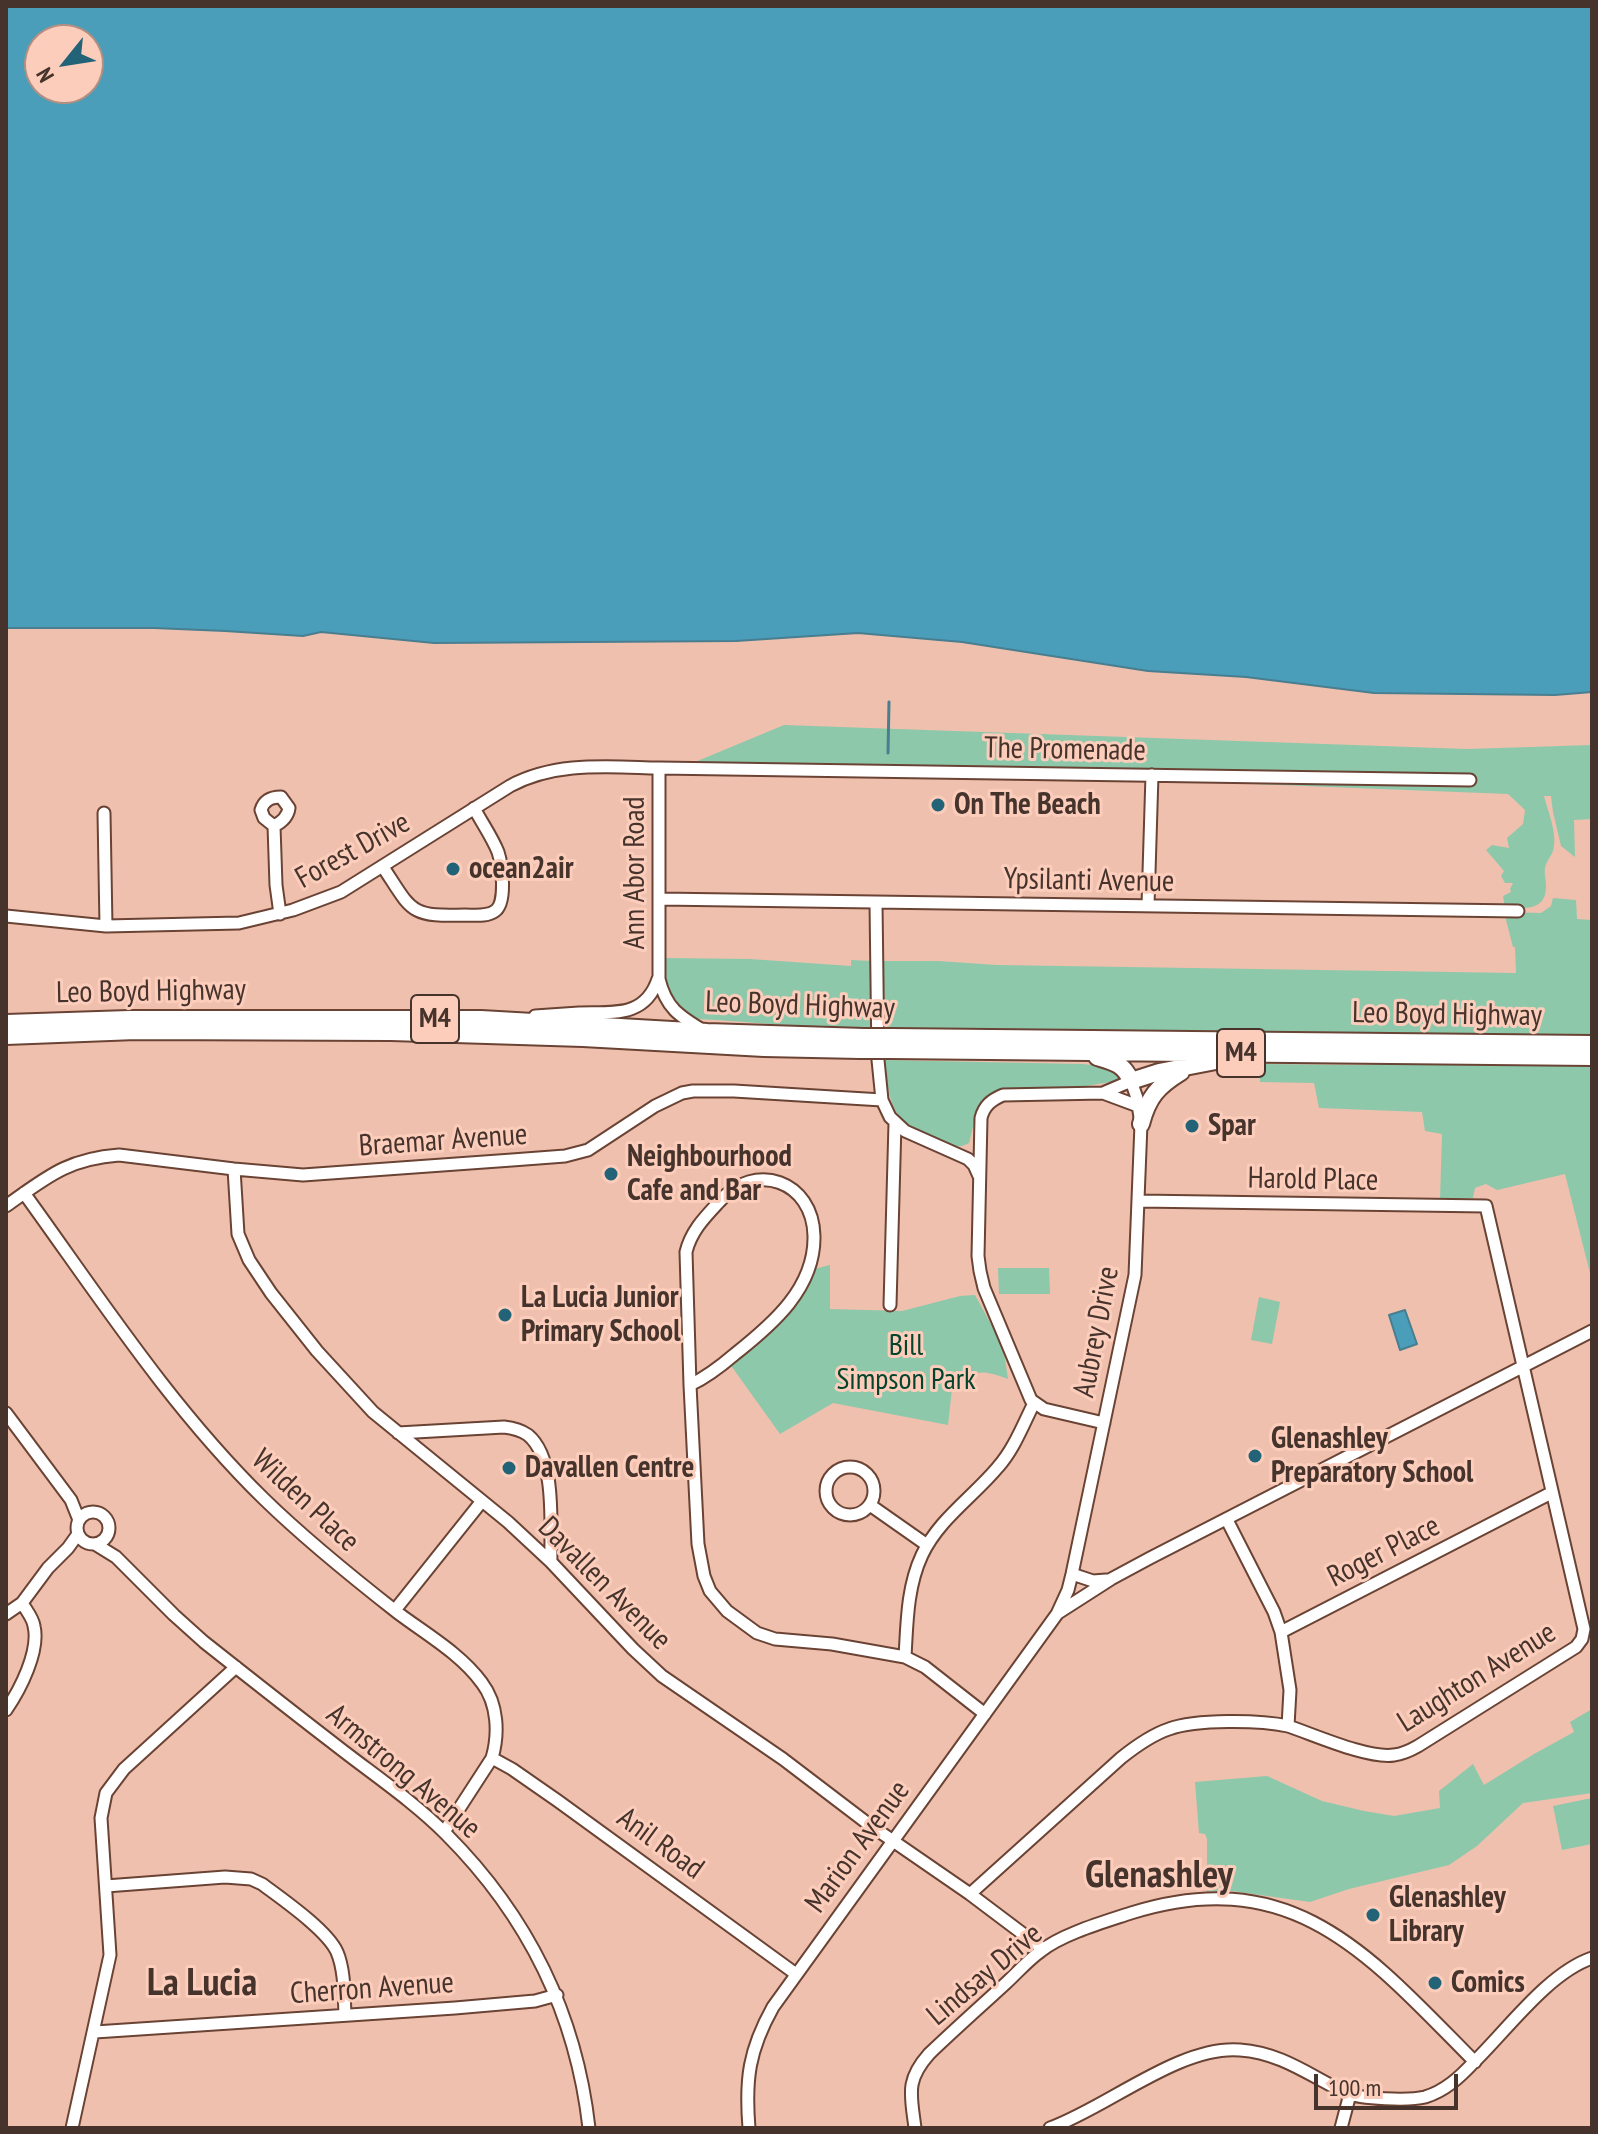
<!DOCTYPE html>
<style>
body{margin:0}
#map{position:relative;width:1598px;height:2134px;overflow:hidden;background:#efc0ae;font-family:"PT Sans Narrow",sans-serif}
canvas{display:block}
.frame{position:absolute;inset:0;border:8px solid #45332c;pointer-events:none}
.north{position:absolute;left:24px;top:24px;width:80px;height:80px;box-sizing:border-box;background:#fccdbb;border:2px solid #b38f82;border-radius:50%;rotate:240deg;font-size:22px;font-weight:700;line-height:32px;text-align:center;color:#45332c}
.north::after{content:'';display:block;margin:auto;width:28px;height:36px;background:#226377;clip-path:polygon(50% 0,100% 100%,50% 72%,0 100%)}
.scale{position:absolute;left:1314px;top:2074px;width:144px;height:36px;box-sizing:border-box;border:4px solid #45332c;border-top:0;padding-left:10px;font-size:24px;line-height:28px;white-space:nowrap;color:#45332c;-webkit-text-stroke:6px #fccdbb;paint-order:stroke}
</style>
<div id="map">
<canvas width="1598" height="2134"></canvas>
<div class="frame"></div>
<div class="north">N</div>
<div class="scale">100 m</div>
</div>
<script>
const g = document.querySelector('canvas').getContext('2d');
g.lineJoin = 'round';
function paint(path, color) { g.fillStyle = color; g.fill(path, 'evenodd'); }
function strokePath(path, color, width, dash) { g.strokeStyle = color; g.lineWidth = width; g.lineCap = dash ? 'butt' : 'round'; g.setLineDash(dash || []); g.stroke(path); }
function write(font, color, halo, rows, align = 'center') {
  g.font = font + ' "PT Sans Narrow",sans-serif'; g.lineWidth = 6; g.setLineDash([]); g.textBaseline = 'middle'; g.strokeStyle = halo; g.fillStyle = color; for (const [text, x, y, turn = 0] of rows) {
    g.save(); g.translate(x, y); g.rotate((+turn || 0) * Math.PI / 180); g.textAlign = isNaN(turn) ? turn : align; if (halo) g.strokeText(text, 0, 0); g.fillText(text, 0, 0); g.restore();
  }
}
paint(new Path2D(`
 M784,725L1467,749L1592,745V819L1574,820L1575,857L1561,846L1553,812L1551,796H1544C1548,812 1558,834 1553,851C1551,856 1546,862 1545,868C1544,873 1546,880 1546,886C1546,912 1524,908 1505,908L1503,896L1511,892L1510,889L1513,883H1505L1501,876L1504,871L1486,850L1492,845L1509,848L1507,838L1523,824L1525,810L1508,794L695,762Z
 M1553,898L1576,900L1577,919L1592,920V1037L886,1030L883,961H938L997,965L1516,973L1515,947H1513L1504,912L1541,913L1551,906Z
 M665,958L750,959L851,966V960L872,961L873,1030C814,1029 756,1022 698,1019C668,1010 664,986 665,958Z
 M1435,1059L1592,1061V1281L1565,1174L1497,1190L1486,1184L1475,1188L1473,1198L1440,1200L1442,1134L1425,1131L1422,1112L1319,1108L1314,1083L1260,1082V1064L1366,1065Z
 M884,1060L1082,1064L1111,1067L1124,1080L1079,1087L998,1090L985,1098L978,1107L969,1143C959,1149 950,1146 940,1141C930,1137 920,1133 911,1128C889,1114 887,1083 884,1060Z
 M830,1265V1309L902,1311L960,1296L975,1295L1003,1346L1008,1379C977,1368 978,1371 952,1389L948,1425L833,1403L780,1434L727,1360L774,1319L814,1269Z
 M998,1268H1049L1050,1294H999Z
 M1259,1297L1280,1302L1272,1344L1251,1340Z
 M1592,1709V1793L1523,1803L1477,1846L1449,1865L1349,1889L1310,1902L1224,1890L1207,1892V1839L1205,1834L1199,1833L1195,1782L1267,1776L1322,1801L1364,1811L1394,1816L1440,1808L1439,1791L1473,1764L1484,1785L1534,1754L1574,1732L1570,1722Z
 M1592,1798V1844L1562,1850L1553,1806Z`), '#8dc8ab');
const water = new Path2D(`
 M6,6H1592V692L1555,695L1374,693L1246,677L1148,671L962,642L858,633L736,641L434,643L321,632L303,636L225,631L154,628H6ZM40,40H88V88H40Z
 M1405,1310L1417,1344L1400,1350L1389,1315Z`);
paint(water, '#4a9eba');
strokePath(water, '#487e8f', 2);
strokePath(new Path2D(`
 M888,753L889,702`), '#487e8f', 3);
const minor = new Path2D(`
 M659,768V979C666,1008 679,1016 704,1031
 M104,813L106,926
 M274,826C282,822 288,816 289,808L281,797C271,797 264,800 261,810L264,818L274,826L276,885L280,914
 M383,867C412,911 409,917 465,915C474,915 487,917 495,911C507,903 502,864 498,852C492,837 482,823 474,808
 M660,899L1518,911
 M876,903L878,1060L882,1100L890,1117L905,1131L968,1159L974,1165L979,1176
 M1148,905L1152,775
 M6,916L106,926L239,923L293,910L341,892L510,786C556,761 609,767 659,768L1470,780
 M535,1016C550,1015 565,1014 579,1013C613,1012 645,1018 658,979
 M1103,1093L1138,1106
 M234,1169L238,1234L249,1260L271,1293L317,1351L373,1412L508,1522L551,1562L633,1649L662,1676L783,1759L867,1823L970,1894L1043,1949
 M24,1193C100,1298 171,1408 264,1499C306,1540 352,1577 398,1613C426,1634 461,1654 482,1683C498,1704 499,1734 492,1758L444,1832
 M6,1206C47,1177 67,1159 119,1155L234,1169L303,1175L512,1160L565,1156L588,1150L655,1106L682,1093L693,1091H734L882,1100
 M890,1305L895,1123
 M690,1385C707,1377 721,1366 735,1354C773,1324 815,1288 814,1236C813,1181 755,1160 719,1202C705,1217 691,1231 686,1252L690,1385L698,1544L704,1576L710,1591L727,1611L757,1633L775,1639L832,1644L905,1657L925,1667L985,1714
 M6,1413L71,1500L79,1520
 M398,1433L504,1427C513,1428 521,1430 528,1435C557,1459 550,1528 551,1562
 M826 1491a24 24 0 1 1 48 0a24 24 0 1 1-48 0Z
 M870,1505L927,1545
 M77 1528a16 16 0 1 1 32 0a16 16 0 1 1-32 0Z
 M1227,1520L1274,1612L1281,1632L1290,1690L1288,1726
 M95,1544L116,1557L174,1615L204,1642C247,1676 290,1710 333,1743C371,1773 412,1800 446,1834C528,1916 576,2013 589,2128
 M1072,1574L1093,1581L1106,1580
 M395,1610L482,1501
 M1058,1613L1111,1579L1150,1558L1592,1331
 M6,1614L22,1603
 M1281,1632L1551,1493
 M905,1657C907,1623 907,1587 922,1555C939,1519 973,1497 998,1467C1014,1449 1023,1425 1034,1403
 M6,1710C20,1690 40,1651 34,1626C33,1618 26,1610 22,1603L48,1568L68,1548L78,1534
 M492,1758L512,1769L558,1801L796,1974
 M106,1886L225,1877L251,1879L262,1884C282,1899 327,1930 337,1952C345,1971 344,1995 345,2015
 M970,1894L1121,1758C1136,1746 1151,1735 1169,1729C1196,1719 1260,1720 1288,1726C1315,1735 1368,1759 1394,1755C1403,1754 1411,1750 1418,1746L1576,1647L1582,1639L1584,1629L1486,1206L1139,1201
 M95,2032L455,2008L535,2001L557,1995
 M72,2128L110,1955L101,1818L106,1793L124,1769L236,1667
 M749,2128C745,2079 749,2050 773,2007L1057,1614L1068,1590L1072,1574L1135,1275L1141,1124L1137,1098L1131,1081L1103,1093L1003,1095C991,1100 984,1106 981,1118L978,1256L980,1271L984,1288L1031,1400L1044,1409L1104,1423
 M915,2128C911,2095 905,2081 929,2054C954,2030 980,2007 1005,1984C1017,1973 1028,1960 1041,1951C1062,1934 1104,1922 1131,1913C1294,1862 1370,1956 1475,2062
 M1050,2128C1108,2107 1180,2045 1240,2050C1282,2053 1310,2076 1346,2093C1361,2099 1409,2101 1425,2097C1445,2091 1460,2077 1474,2062C1507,2030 1548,1973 1592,1958
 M1341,2128L1350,2094`);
const highway = new Path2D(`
 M6,1023L129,1019H481L707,1032L864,1037
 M6,1036L136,1031L391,1032L583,1038L764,1048L860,1050
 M891,1037L1592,1044
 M890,1050L1592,1057
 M1097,1057C1114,1062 1124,1064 1131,1081L1159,1072L1221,1060
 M1141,1124C1148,1097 1158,1086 1181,1072`);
strokePath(minor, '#6a4334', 15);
strokePath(highway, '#6a4334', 20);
strokePath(minor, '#fff', 11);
strokePath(highway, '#fff', 16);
const highwayBridge = new Path2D(`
 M864,1037H891
 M860,1050H890`);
strokePath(highwayBridge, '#6a4334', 20, []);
strokePath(highwayBridge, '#fff', 16);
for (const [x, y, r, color] of [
 [938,805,8,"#226377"],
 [453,869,8,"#226377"],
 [1192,1126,8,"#226377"],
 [611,1174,8,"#226377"],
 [505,1315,8,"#226377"],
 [1255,1456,8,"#226377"],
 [509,1468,8,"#226377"],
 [1373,1915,8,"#226377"],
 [1435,1983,8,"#226377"]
]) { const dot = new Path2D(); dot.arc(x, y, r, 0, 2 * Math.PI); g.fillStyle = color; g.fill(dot); strokePath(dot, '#fccdbb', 3); }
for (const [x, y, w] of [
 [435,1019,48],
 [1241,1053,48]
]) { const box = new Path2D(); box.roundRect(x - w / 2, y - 24, w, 48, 6); g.fillStyle = '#fccdbb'; g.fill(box); strokePath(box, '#45332c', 2); }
write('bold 28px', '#45332c', null, [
 ["M4",435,1019],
 ["M4",1241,1053]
]);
write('30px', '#45332c', '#fccdbb', [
 ["The Promenade",1065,750,1],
 ["Forest Drive",353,851,-29],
 ["Ann Abor Road",635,873,-90],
 ["Ypsilanti Avenue",1089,881,1],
 ["Leo Boyd Highway",151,992,-1],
 ["Leo Boyd Highway",800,1006,2],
 ["Leo Boyd Highway",1447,1015,1],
 ["Braemar Avenue",443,1141,-4],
 ["Harold Place",1313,1180,1],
 ["Aubrey Drive",1097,1332,-79],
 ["Wilden Place",305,1501,43],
 ["Roger Place",1384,1552,-27],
 ["Davallen Avenue",604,1584,45],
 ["Laughton Avenue",1477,1678,-32],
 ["Armstrong Avenue",403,1772,40],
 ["Anil Road",660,1844,36],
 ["Marion Avenue",858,1847,-54],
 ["Lindsay Drive",985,1975,-40],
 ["Cherron Avenue",372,1989,-4]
]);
write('bold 30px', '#45332c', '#fccdbb', [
 ["On The Beach",954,805],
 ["ocean2air",469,869],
 ["Spar",1208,1126],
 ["Neighbourhood",627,1157],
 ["Cafe and Bar",627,1191],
 ["La Lucia Junior",521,1298],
 ["Primary School",521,1332],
 ["Glenashley",1271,1439],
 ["Preparatory School",1271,1473],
 ["Davallen Centre",525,1468],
 ["Glenashley",1389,1898],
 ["Library",1389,1932],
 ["Comics",1451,1983]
], 'left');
write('30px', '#04442d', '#fccdbb', [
 ["Bill",906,1346],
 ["Simpson Park",906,1380]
]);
write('bold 38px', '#45332c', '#fccdbb', [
 ["Glenashley",1159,1876],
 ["La Lucia",202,1984]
]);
</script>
